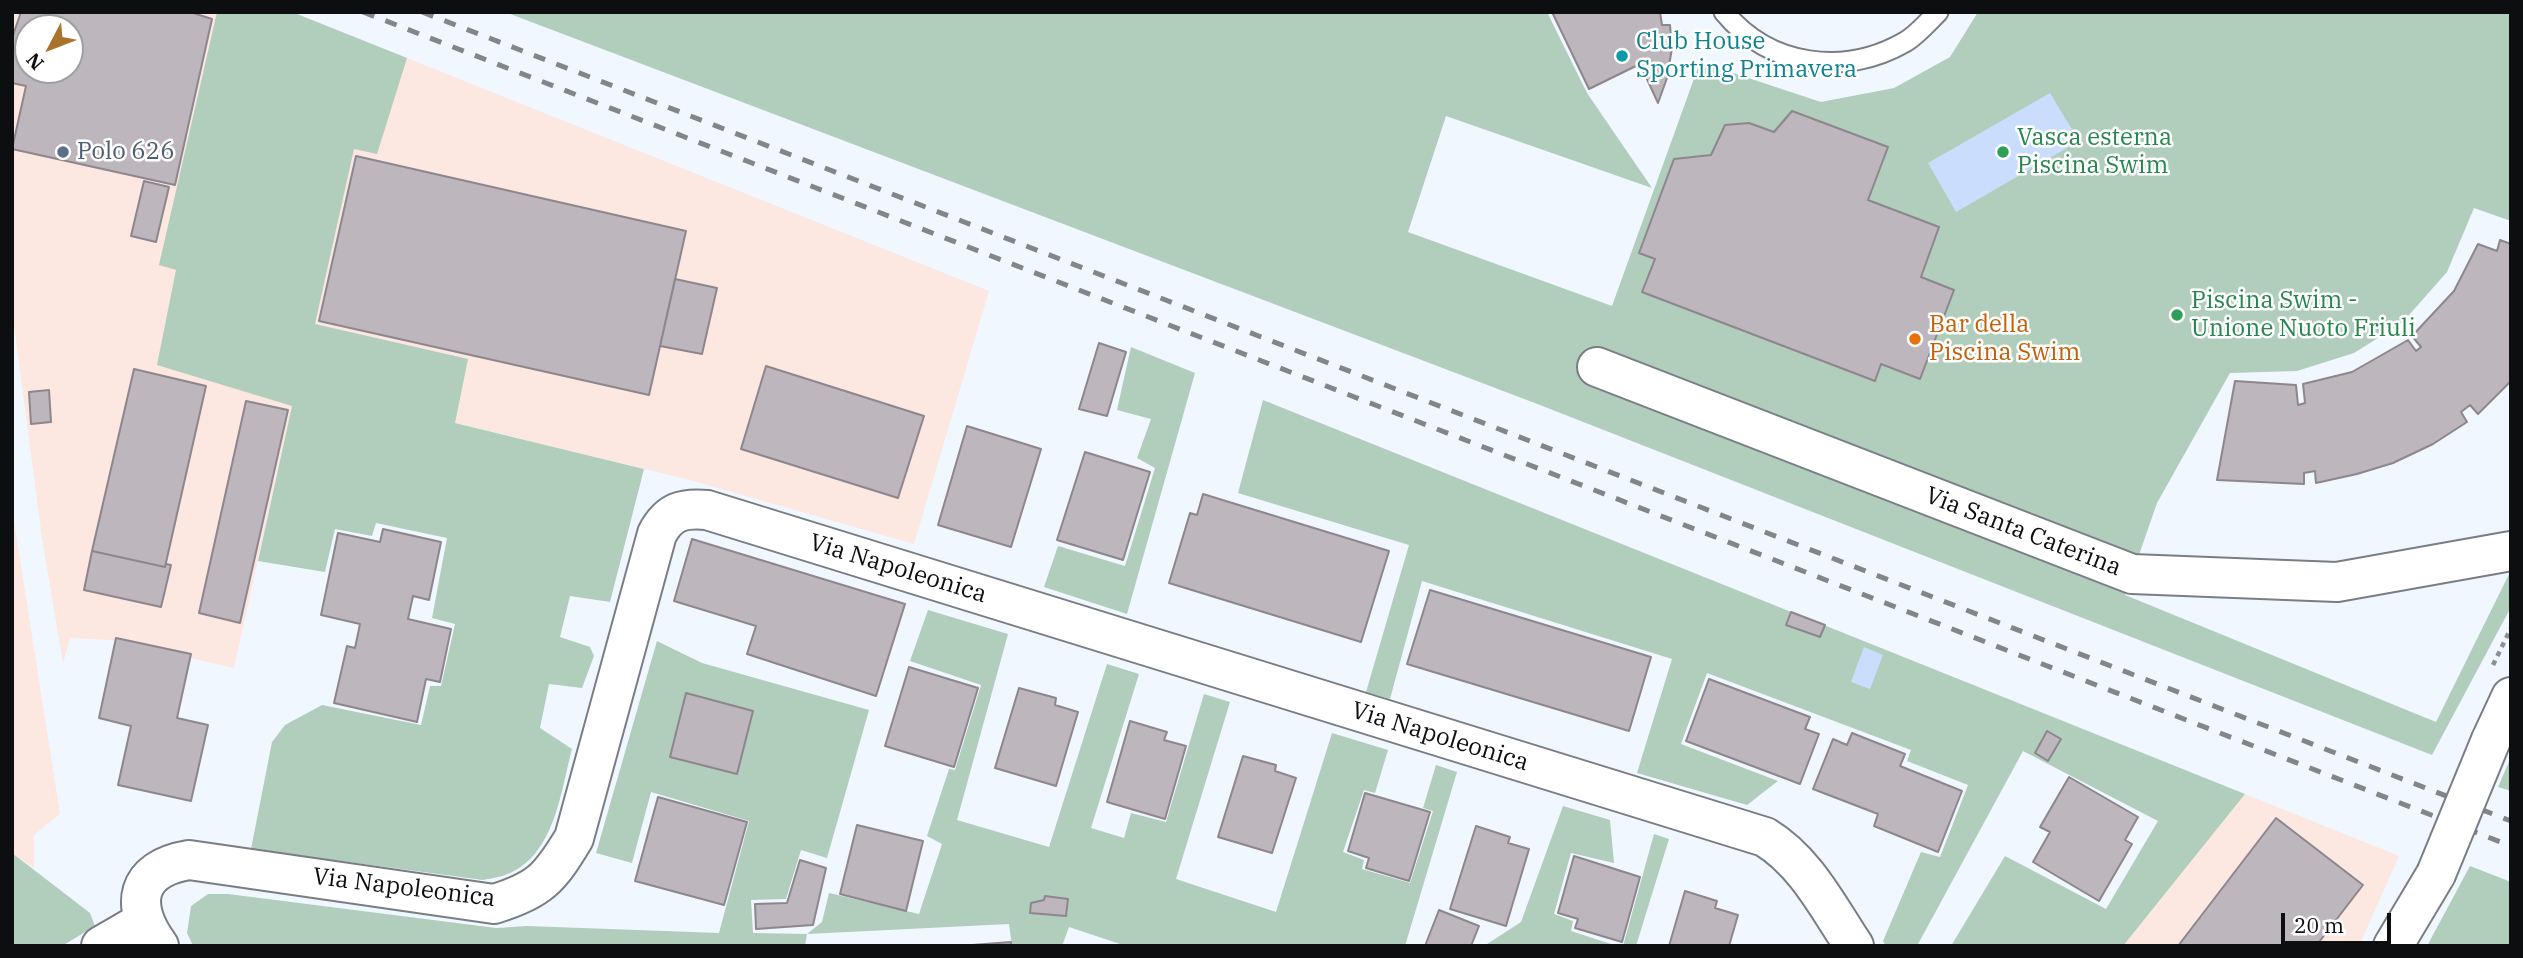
<!DOCTYPE html>
<style>
body{margin:0}
#map{position:relative;width:2523px;height:958px;overflow:hidden;background:#f1f7ff;font-family:"IBM Plex Serif",serif}
canvas{display:block}
.frame{position:absolute;inset:0;border:14px solid #0c0e10;pointer-events:none}
.north{position:absolute;left:14px;top:14px;width:70px;height:70px;box-sizing:border-box;background:#fff;border:2px solid #9e9f9f;border-radius:50%;rotate:228deg;font-size:19px;font-weight:700;line-height:28px;text-align:center;color:#0c0e10}
.north::after{content:'';display:block;margin:auto;width:24px;height:32px;background:#a9732e;clip-path:polygon(50% 0,100% 100%,50% 72%,0 100%)}
.scale{position:absolute;left:2281px;top:913px;width:110px;height:32px;box-sizing:border-box;border:4px solid #0c0e10;border-top:0;padding-left:9px;font-size:21px;line-height:24px;white-space:nowrap;color:#0c0e10;-webkit-text-stroke:5px #fff;paint-order:stroke}
</style>
<div id="map">
<canvas width="2523" height="958"></canvas>
<div class="frame"></div>
<div class="north">N</div>
<div class="scale">20 m</div>
</div>
<script>
const g = document.querySelector('canvas').getContext('2d');
g.lineJoin = 'round';
function paint(path, color) { g.fillStyle = color; g.fill(path, 'evenodd'); }
function strokePath(path, color, width, dash) { g.strokeStyle = color; g.lineWidth = width; g.lineCap = dash ? 'butt' : 'round'; g.setLineDash(dash || []); g.stroke(path); }
function write(font, color, halo, rows, align = 'center') {
  g.font = font + ' "IBM Plex Serif",serif'; g.lineWidth = 5; g.setLineDash([]); g.textBaseline = 'middle'; g.strokeStyle = halo; g.fillStyle = color; for (const [text, x, y, turn = 0] of rows) {
    g.save(); g.translate(x, y); g.rotate((+turn || 0) * Math.PI / 180); g.textAlign = isNaN(turn) ? turn : align; if (halo) g.strokeText(text, 0, 0); g.fillText(text, 0, 0); g.restore();
  }
}
paint(new Path2D(`
 M12,12H292L989,291L914,544L686,479L297,384L234,668L111,640L70,638L63,663L42,538L12,310ZM28,28H70V70H28Z
 M12,508L60,814L34,835V868L12,853Z
 M2245,794L2399,856L2359,946H2123Z`), '#fce7e1');
paint(new Path2D(`
 M217,12H292L407,58L377,154L354,149L315,324L468,359L455,423L644,469L610,602L570,596L560,637L590,647L594,656L582,688L549,684L540,728L572,749C561,790 555,853 510,873C502,877 492,878 483,880L251,849L272,742L285,725L322,705L421,725L430,686H441L455,624L432,618L447,538L376,523L372,536L335,529L325,572L258,561L292,406L157,365L176,270L159,265Z
 M505,12H1547L1587,93L1652,188L1446,116L1408,232L1612,306L1700,62L1821,102L1894,88L1950,57L1978,12H2511V221L2474,208L2447,272L2402,323L2354,353L2297,371L2230,373L2157,503L2125,595L2436,722L2511,570V607L2432,755L1540,405Z
 M1131,347L1195,373L1127,614L1044,587L1058,546L1125,566L1155,468L1137,458L1151,419L1117,410Z
 M1263,400L2245,794L2123,946H1951L2005,856L2106,909L2158,821L2023,751L1917,946H1886L1883,941L1921,852L1940,857L1968,785L1907,761L1911,750L1707,673L1681,744L1778,781L1747,805L1637,773L1672,659L1422,581L1390,699L1366,692L1409,545L1238,493Z
 M928,610L1008,634L957,820L1049,847L1107,664L1139,674L1091,828L1124,838L1131,813L1166,822L1204,694L1230,702L1176,879L1276,912L1332,733L1388,750L1375,793L1364,790L1343,852L1364,860L1362,869L1410,883L1433,811L1423,808L1436,765L1457,772L1405,946H1126L1069,927L1062,946H1012L1009,924L807,934L805,946H193L187,933L191,906L208,894H228L496,928L527,926L719,933L749,821L651,792L632,863L596,853L657,641L702,663L869,710L827,858L801,850L786,899L751,900L753,933L807,934L822,922L829,893L919,914L942,844L927,836L949,769L955,770L981,685L910,661Z
 M2511,757V791L2498,787Z
 M1563,806L1610,820L1614,863L1571,853L1554,914L1573,921L1571,931L1617,946H1484L1521,922Z
 M1654,834L1669,839L1636,946H1623Z
 M12,853L90,913L95,926L62,946H12Z
 M2470,866L2511,882V946H2427Z`), '#b1cdbc');
paint(new Path2D(`
 M2050,93L2079,141L1956,212L1928,163Z
 M1864,647L1883,655L1870,689L1851,682Z`), '#cbddfd');
const building = new Path2D(`
 M21,12H190L212,19L175,185L12,149L26,86L12,83V38ZM28,28H70V70H28Z
 M1552,12H1660L1662,25H1670L1672,48L1667,78L1658,103L1640,64L1589,89Z
 M1792,111L1888,147L1868,200L1939,227L1921,277L1954,290L1920,379L1881,364L1875,381L1642,292L1655,259L1639,253L1674,159L1711,155L1725,125L1749,123L1774,132Z
 M356,156L686,231L649,395L319,321Z
 M144,181L169,187L156,242L131,236Z
 M2500,240L2511,244V381L2478,414L2470,405L2461,412L2467,422L2433,444L2393,463L2357,474L2316,483L2315,471L2304,473V484L2217,480L2235,381L2296,385L2298,405L2305,403L2303,384L2352,372L2408,340L2416,351L2421,347L2412,336L2454,291L2478,244L2497,251Z
 M675,279L717,288L702,354L660,346Z
 M1099,343L1126,352L1107,416L1079,409Z
 M766,366L924,416L898,498L741,449Z
 M134,369L206,386L165,567L92,551Z
 M49,390L51,422L31,424L29,392Z
 M246,401L288,410L240,623L199,613Z
 M967,426L1041,449L1011,547L938,525Z
 M1085,452L1150,472L1123,560L1057,540Z
 M1203,494L1389,551L1361,642L1169,583L1190,513L1197,515Z
 M383,529L441,542L429,600L413,596L408,619L451,629L440,682L426,679L417,722L334,703L347,646L355,648L360,624L321,615L338,533L380,542Z
 M692,539L905,604L876,696L747,654L756,626L674,601Z
 M92,551L165,567L166,564L171,565L161,607L84,590Z
 M1430,590L1651,657L1629,731L1407,664Z
 M1791,612L1825,625L1820,637L1786,625Z
 M116,638L191,654L177,718L208,725L191,801L118,785L131,726L99,718Z
 M909,667L978,688L954,767L885,746Z
 M1709,679L1810,717L1805,729L1819,734L1800,784L1686,741Z
 M1019,688L1056,698L1055,705L1078,712L1056,786L995,768Z
 M686,693L753,711L737,774L670,757Z
 M1130,721L1167,732L1164,740L1186,746L1165,819L1107,802Z
 M2047,731L2061,739L2048,761L2035,753Z
 M1852,733L1905,754L1900,766L1962,791L1938,852L1874,826L1878,814L1813,789L1833,739L1847,745Z
 M1243,756L1276,765L1275,771L1296,778L1272,853L1218,837Z
 M2069,777L2138,817L2125,840L2132,844L2099,901L2033,862L2050,832L2040,827Z
 M1365,793L1430,812L1409,881L1366,868L1369,858L1348,851Z
 M658,797L747,822L724,905L635,881Z
 M2276,818L2363,885L2316,946H2178Z
 M857,825L923,841L906,911L840,894Z
 M1476,826L1510,837L1508,843L1529,849L1506,926L1450,909Z
 M1574,856L1640,877L1622,942L1575,928L1578,919L1558,913Z
 M800,860L826,868L813,925L756,929L755,904L787,903Z
 M1685,891L1717,901L1715,908L1738,915L1729,946H1669Z
 M1045,896L1068,899L1066,916L1030,913L1031,903L1044,900Z
 M1439,910L1479,926L1471,946H1425Z
 M1011,942V946H959Z`);
paint(building, '#bdb6bd');
strokePath(building, '#8d868d', 2);
const service = new Path2D(`
 M1724,12C1769,67 1844,77 1905,42C1917,35 1928,22 1938,12`);
const minor = new Path2D(`
 M1597,367L2132,574L2337,582L2511,551
 M101,946L144,921
 M159,946C129,905 135,869 189,860L494,904C540,890 550,878 574,838L657,534C669,511 683,508 707,510L1765,837C1806,862 1828,907 1854,946`);
const tertiary = new Path2D(`
 M2491,740L2511,697
 M2393,946L2436,874`);
strokePath(service, '#797e85', 23);
strokePath(minor, '#797e85', 42);
strokePath(tertiary, '#797e85', 42);
strokePath(new Path2D(`
 M2493,665L2511,628`), '#8b8f94', 4.5, [5, 5]);
strokePath(service, '#fff', 19);
strokePath(minor, '#fff', 38);
strokePath(tertiary, '#fff', 38);
strokePath(new Path2D(`
 M363,12L2511,846
 M422,12L2511,821`), '#82868b', 5, [12, 12]);
const tertiaryBridge = new Path2D(`
 M2436,874L2491,740`);
strokePath(tertiaryBridge, '#797e85', 42, []);
strokePath(tertiaryBridge, '#fff', 38);
for (const [x, y, r, color] of [
 [1622,56,7,"#0f9aa8"],
 [63,152,7,"#5c6f8a"],
 [2003,152,7,"#2e9e5b"],
 [2177,315,7,"#2e9e5b"],
 [1915,339,7,"#e8710a"]
]) { const dot = new Path2D(); dot.arc(x, y, r, 0, 2 * Math.PI); g.fillStyle = color; g.fill(dot); strokePath(dot, '#fff', 2.5); }
write('24px', '#0d838f', '#fff', [
 ["Club House",1636,42],
 ["Sporting Primavera",1636,70]
], 'left');
write('24px', '#27864d', '#fff', [
 ["Vasca esterna",2017,138],
 ["Piscina Swim",2017,166],
 ["Piscina Swim -",2191,301],
 ["Unione Nuoto Friuli",2191,329]
], 'left');
write('24px', '#4e5e75', '#fff', [
 ["Polo 626",77,152]
], 'left');
write('24px', '#c56008', '#fff', [
 ["Bar della",1929,325],
 ["Piscina Swim",1929,353]
], 'left');
write('24px', '#0c0e10', '#fff', [
 ["Via Santa Caterina",2023,532,21],
 ["Via Napoleonica",898,569,17],
 ["Via Napoleonica",1440,737,17],
 ["Via Napoleonica",404,888,7]
]);
</script>
